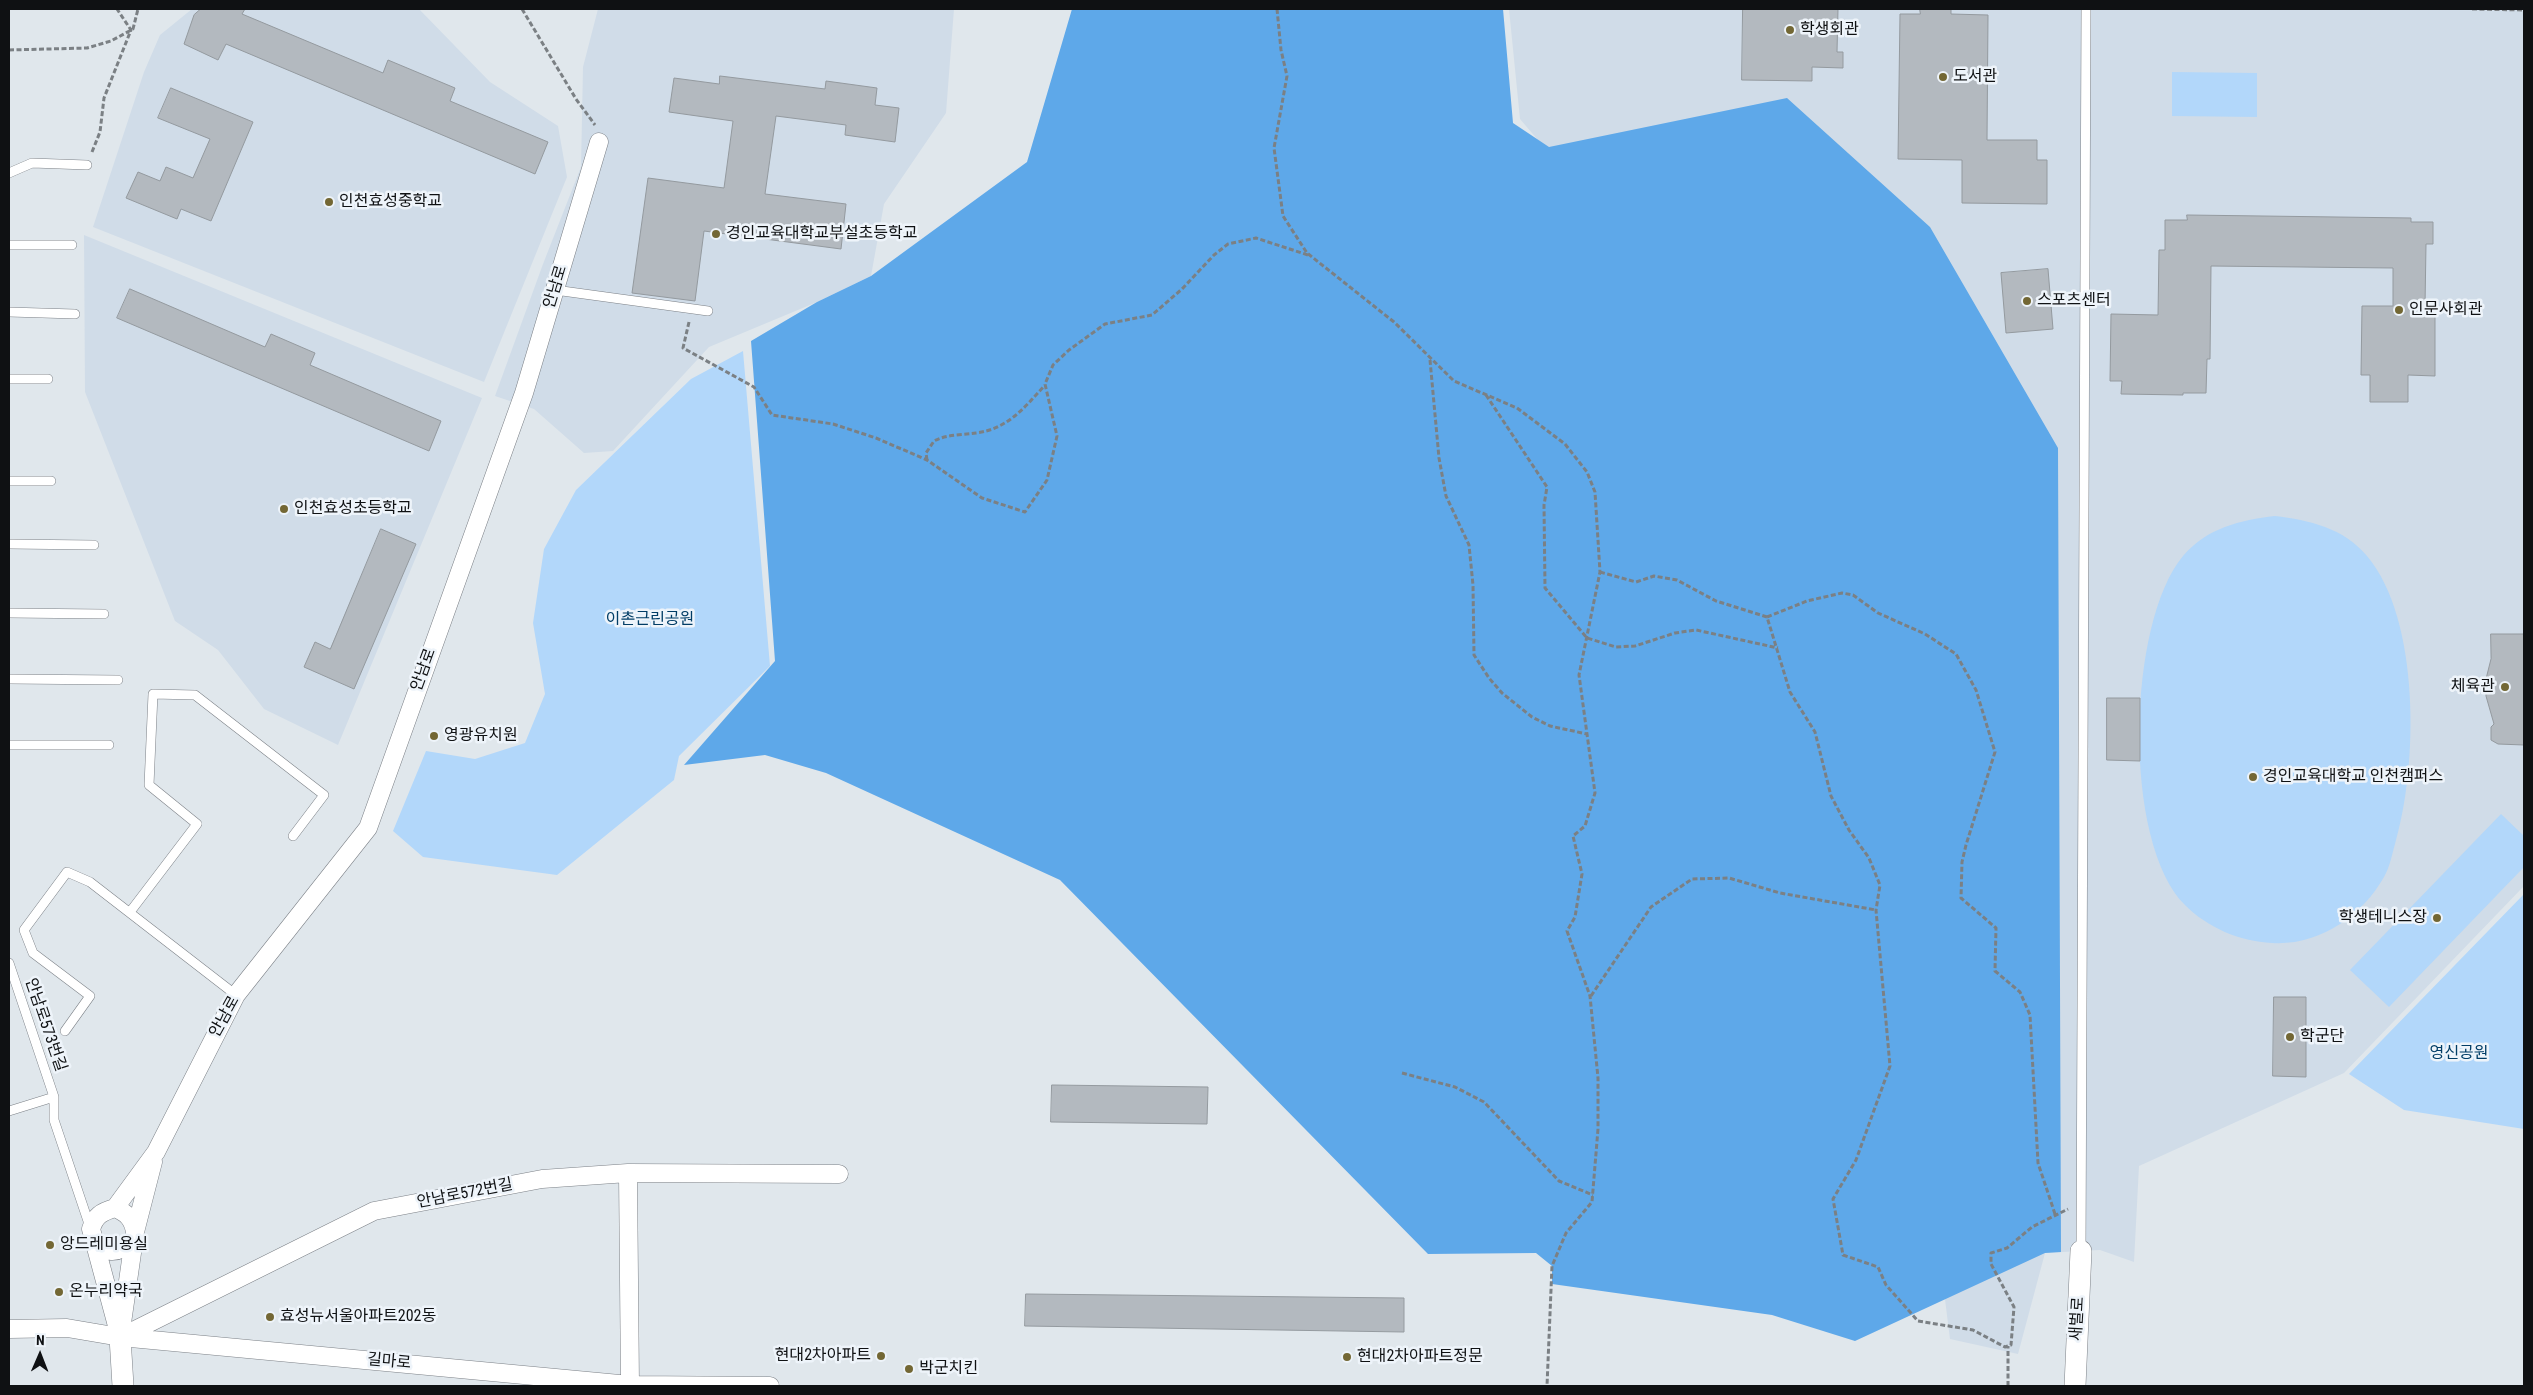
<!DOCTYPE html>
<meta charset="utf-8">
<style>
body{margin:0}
#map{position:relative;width:2533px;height:1395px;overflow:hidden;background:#e0e7ec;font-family:"Roboto Condensed",sans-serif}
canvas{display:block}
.frame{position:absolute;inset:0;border:10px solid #0f1113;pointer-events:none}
.north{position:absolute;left:15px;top:1330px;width:50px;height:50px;-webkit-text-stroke:4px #eef4fa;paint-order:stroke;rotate:1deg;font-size:14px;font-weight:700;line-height:20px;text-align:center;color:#0f1113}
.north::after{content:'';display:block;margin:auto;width:18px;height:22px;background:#0f1113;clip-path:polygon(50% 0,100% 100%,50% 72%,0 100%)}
</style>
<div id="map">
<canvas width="2533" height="1395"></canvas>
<div class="frame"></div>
<div class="north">N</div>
</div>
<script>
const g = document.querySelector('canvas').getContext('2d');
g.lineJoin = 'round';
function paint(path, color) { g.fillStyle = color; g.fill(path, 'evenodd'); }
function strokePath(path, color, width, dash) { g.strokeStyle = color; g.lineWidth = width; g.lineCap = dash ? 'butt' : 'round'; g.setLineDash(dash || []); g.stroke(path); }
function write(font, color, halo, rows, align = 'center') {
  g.font = font + ' "Roboto Condensed","Noto Sans KR",sans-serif'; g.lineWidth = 5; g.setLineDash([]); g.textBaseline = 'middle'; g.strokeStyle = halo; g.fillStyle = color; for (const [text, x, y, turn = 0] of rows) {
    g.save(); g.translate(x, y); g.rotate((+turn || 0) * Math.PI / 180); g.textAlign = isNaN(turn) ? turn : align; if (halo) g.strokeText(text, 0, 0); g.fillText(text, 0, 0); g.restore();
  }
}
paint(new Path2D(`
 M192,9H419L490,82L558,126L567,177L484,382L93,227L144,72L160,35Z
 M598,9H954L946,113L884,204L871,276L817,302L709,347L613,451L584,453L534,409L495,396L543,264L581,167L583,67Z
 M1509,9H2524V886L2344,1073L2139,1166L2134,1262L2100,1250L2045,1253L2018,1354L1950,1339L1922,1117L1989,668L1520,119Z
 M84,235L482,398L338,745L264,709L218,650L175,621L85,392Z`), '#d0dce8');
paint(new Path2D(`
 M2172,72L2257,73V117L2172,116Z
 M743,351L770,666L679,756L674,780L557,875L423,857L393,831L426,751L475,759L525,743L545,694L533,623L544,549L576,490L691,379Z
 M2275,516C2309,520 2344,528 2367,556C2421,620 2418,768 2395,844C2392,854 2390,867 2384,877C2362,916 2319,946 2272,943C2239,941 2208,928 2185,905C2122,842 2127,623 2183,556C2207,528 2240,520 2275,516Z
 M2501,814L2524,836V867L2389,1007L2350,970Z
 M2524,894V1129L2404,1110L2349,1074Z`), '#b2d7fa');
paint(new Path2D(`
 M1072,9H1503L1513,123L1549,147L1787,98L1930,227L2058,448L2061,1252L2045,1253L1855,1341L1772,1315L1552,1284V1266L1536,1253L1428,1254L1060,880L826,773L765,755L684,765L775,661L751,341L817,302L871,276L1027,162Z`), '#5ea8e9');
const building = new Path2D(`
 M201,9H245L242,14L383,73L388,60L455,88L450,101L548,142L535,174L226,44L218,60L184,44L194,15Z
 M1743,9H1838L1837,52H1843V68L1812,67V81L1742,80Z
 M1920,9H1951V14L1988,15L1987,140H2037V160H2047V204L1962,203V160L1898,159L1900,14H1920Z
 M720,76L825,89L826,81L877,88L875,105L899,108L895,142L845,135L846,125L776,116L765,194L846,204L841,249L704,231L695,301L632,293L648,178L724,188L733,121L669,112L674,78L719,84Z
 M171,88L253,122L211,221L181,209L177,219L126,198L138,172L160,181L166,167L193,178L210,139L158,118Z
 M2187,215L2411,218V222H2433V244H2426L2425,306H2435V376L2408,375V402H2370V375H2361L2362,306H2393V268L2211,266L2210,359H2207L2206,393H2183V395L2121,394L2122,381H2110L2111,314L2158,315L2159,250H2165V220H2187Z
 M2048,269L2053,329L2006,333L2001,273Z
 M130,289L265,347L271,334L315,353L310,365L441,421L429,451L117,318Z
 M381,529L416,544L354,689L304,667L315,642L330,649Z
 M2491,634H2524V745L2498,744L2491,740V727L2494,724L2486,696V679L2491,659Z
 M2107,698H2140V761L2107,760Z
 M2274,997H2306V1077L2273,1076Z
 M1052,1085L1208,1087L1207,1124L1051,1122Z
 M1026,1294L1404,1298V1332L1025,1326Z`);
paint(building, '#b3b9bf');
strokePath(building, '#949a9f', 1);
const service = new Path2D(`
 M9,173L32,163L87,165
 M9,245H72
 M555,290L708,311
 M9,312L75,314
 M9,379H48
 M9,481H51
 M9,544L94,545
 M9,613L104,614
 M9,679L118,680
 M9,745H109
 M130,912L197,824L149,785L153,694L195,695L324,795L293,836
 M9,963L54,1097V1120L90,1227
 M65,1031L90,996L33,953L24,930L67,872L90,882L236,995
 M9,1111L54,1097
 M2081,1251L2086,9`);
const minor = new Path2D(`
 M628,1173L630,1386
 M115,1208L156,1152L236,995L368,828L524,393L599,142
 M115,1208C127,1213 133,1219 135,1232L120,1337L91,1229C95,1216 101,1212 115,1208Z
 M135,1232L153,1162
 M94,1241C106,1255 119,1254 132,1241
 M9,1329L67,1328L120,1337L630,1385L770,1386
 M121,1337L374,1211L542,1179L628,1173L839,1174`);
const tertiary = new Path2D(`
 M120,1337L123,1386
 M2075,1386L2081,1251`);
strokePath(service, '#7c8187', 10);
strokePath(minor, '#7c8187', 19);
strokePath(tertiary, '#7c8187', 22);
strokePath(new Path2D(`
 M522,9L576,99L595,125
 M1277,9L1281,50L1287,76L1274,148L1283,216L1307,253L1394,322L1454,381L1517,408L1565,444L1587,472L1595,492L1600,572L1579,675L1595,793L1585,826L1573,836L1582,874L1575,917L1567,931L1590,996L1598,1078V1129L1592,1202L1566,1233L1552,1266L1547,1386
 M2472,9L2524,10
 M9,50L87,48L111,41L133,29L138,9
 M92,152L100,132L104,98L131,30L117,9
 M689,322L683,348L754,387L772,415L833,424L876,438L927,460L982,498L1025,512L1047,480L1057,436L1045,384L1053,365L1069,350L1105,324L1152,315L1182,289L1214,255L1228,244L1256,238L1308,255
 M1430,360L1439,458L1446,496L1469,545L1473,585L1474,655L1489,678L1502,693L1532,717L1550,726L1587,734
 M1486,395L1547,487L1544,505L1545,588L1587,638L1616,647L1635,646L1675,633L1696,630L1778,648
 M927,460L926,453L934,441C947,434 963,435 976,433C1008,429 1025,407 1045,385
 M1600,572L1636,582L1654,576L1677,580L1716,601L1767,617L1790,692L1815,732L1831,796L1849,830L1869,858L1880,885L1876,910L1890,1066L1856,1160L1833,1199L1843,1255L1878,1267L1886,1285L1918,1321L1973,1330L2005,1347L2011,1345L2014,1307L1991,1264V1253L2007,1248L2032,1227L2068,1209
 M1767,617L1807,601L1842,593L1853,595L1878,613L1925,634L1956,654L1976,690L1995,752L1966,845L1962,862L1961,898L1996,928L1995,971L2020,992L2030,1015L2038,1163L2055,1214
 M1591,996L1651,907L1692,879L1729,878L1780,893L1876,910
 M1402,1073L1455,1087L1484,1102L1559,1181L1593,1195
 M2008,1386V1346`), '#7b8084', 3, [5, 2.5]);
strokePath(service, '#fff', 9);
strokePath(minor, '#fff', 18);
strokePath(tertiary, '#fff', 21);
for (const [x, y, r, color] of [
 [1790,30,5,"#736734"],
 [1943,77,5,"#736734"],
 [329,202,5,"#736734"],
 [716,234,5,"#736734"],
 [2027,301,5,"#736734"],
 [2399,310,5,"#736734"],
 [284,509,5,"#736734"],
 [2505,687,5,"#736734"],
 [434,736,5,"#736734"],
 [2253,777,5,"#736734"],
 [2437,918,5,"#736734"],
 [2290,1037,5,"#736734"],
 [50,1245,5,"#736734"],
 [59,1292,5,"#736734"],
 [270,1317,5,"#736734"],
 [881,1356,5,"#736734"],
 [1347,1357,5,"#736734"],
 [909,1369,5,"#736734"]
]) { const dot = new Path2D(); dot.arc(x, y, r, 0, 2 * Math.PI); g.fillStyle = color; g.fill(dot); strokePath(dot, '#eef4fa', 2); }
write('16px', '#0f1113', '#eef4fa', [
 ["학생회관",1800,30],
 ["도서관",1953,77],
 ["인천효성중학교",339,202],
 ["경인교육대학교부설초등학교",726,234],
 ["스포츠센터",2037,301],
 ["인문사회관",2409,310],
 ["인천효성초등학교",294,509],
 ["체육관",2495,687,"right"],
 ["영광유치원",444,736],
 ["경인교육대학교 인천캠퍼스",2263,777],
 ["학생테니스장",2427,918,"right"],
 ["학군단",2300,1037],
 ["앙드레미용실",60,1245],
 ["온누리약국",69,1292],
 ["효성뉴서울아파트202동",280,1317],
 ["현대2차아파트",871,1356,"right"],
 ["현대2차아파트정문",1357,1357],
 ["박군치킨",919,1369]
], 'left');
write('16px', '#0f1113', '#eef4fa', [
 ["안남로",556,287,-73],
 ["안남로",424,670,-70],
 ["안남로",225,1017,-61],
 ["안남로573번길",45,1025,71],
 ["안남로572번길",465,1194,-11],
 ["새벌로",2078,1319,-87],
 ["길마로",389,1362,5]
]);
write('16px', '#013d66', '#eef4fa', [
 ["이촌근린공원",650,620],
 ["영신공원",2459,1054]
]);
</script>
